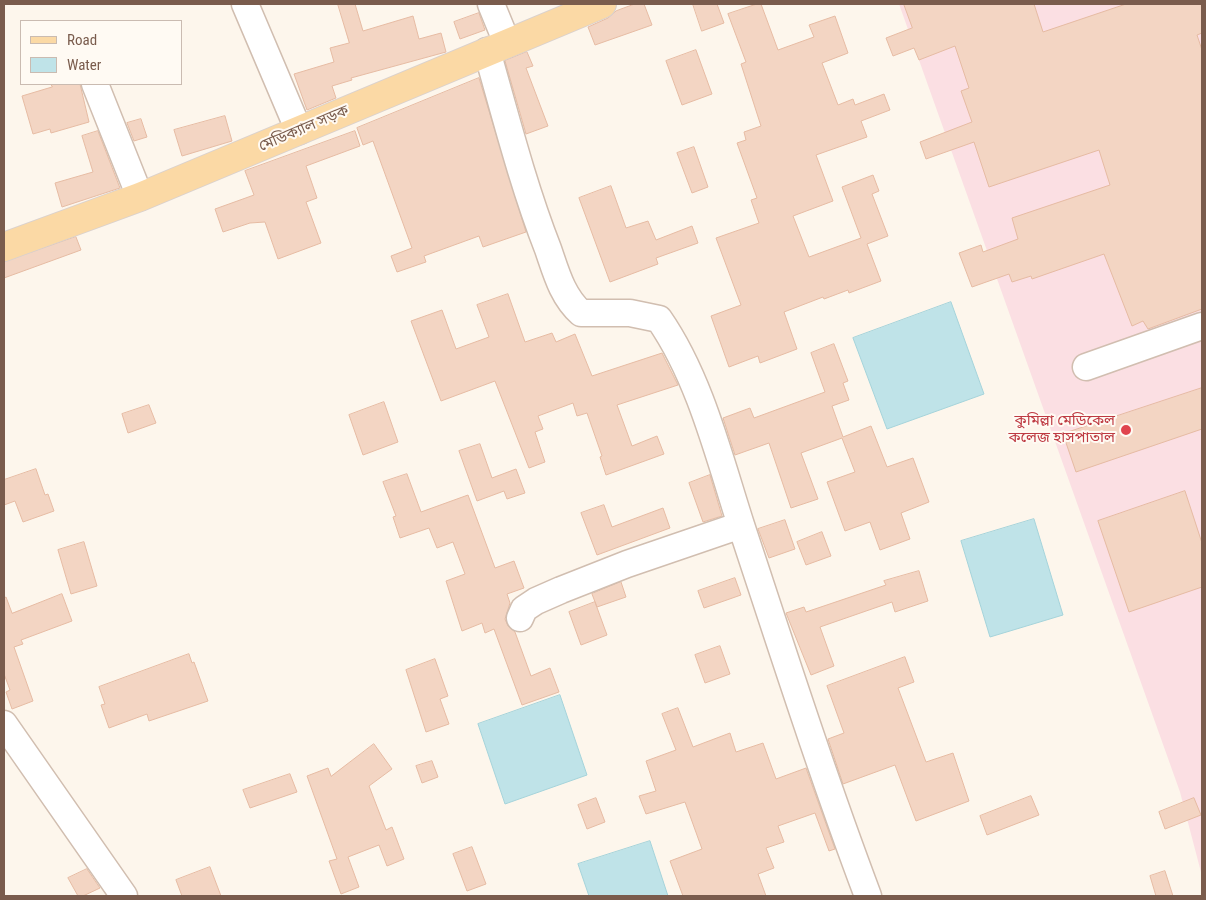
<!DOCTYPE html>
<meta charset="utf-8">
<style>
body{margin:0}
#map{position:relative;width:1206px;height:900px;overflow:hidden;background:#fdf6ec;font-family:"Roboto Condensed",sans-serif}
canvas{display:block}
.frame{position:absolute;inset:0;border:5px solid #7a5c4d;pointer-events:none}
.legend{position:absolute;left:20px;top:20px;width:162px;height:65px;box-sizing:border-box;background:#fffaf3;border:1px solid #cabbb1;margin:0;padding:6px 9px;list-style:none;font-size:15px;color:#7a5c4d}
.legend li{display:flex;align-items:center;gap:10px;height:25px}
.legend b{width:25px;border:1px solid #cabbb1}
</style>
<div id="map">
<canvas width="1206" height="900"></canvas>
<div class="frame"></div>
<ul class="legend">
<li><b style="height:6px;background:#fbd9a5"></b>Road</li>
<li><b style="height:14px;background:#bfe3e8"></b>Water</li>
</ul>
</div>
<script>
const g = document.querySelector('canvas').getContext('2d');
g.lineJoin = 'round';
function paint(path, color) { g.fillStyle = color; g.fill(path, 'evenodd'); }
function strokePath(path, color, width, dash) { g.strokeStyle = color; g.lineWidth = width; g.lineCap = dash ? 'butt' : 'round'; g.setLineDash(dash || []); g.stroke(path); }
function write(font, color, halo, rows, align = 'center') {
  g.font = font + ' "Roboto Condensed","Noto Sans Bengali",sans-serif'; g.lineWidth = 4; g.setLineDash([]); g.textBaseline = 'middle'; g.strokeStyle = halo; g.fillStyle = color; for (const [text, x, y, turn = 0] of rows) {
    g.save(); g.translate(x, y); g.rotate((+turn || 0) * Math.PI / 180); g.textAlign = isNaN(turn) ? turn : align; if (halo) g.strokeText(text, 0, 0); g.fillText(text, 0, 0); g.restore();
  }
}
paint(new Path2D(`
 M899,4H1202V876L1180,792Z`), '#fbdfe3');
const water = new Path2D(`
 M951,302L984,394L887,429L853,338Z
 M1034,519L1063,615L990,637L961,541Z
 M560,695L587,775L505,804L478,724Z
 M650,841L668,896H589L578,864Z`);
paint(water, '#bfe3e8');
strokePath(water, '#a5d3da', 1);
const building = new Path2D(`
 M338,4H355L363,31L413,16L419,39L441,33L446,52L351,78L352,80L332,86L336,98L307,110L294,74L334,62L330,48L349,43Z
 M635,4H644L652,25L595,45L588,27L608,18L616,11Z
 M693,4H717L724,23L702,31Z
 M757,4H761L778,50L814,37L809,25L835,16L848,53L822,63L838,105L853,99L855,105L884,94L890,110L861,121L867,137L816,155L833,201L793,216L809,257L861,238L842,187L873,175L879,191L872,194L888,236L867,244L881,281L849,293L848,290L824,299L823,297L784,312L797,349L760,363L758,356L729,367L711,316L741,305L716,238L759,223L751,200L757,198L737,143L746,140L744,132L761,126L741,64L746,62L728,14Z
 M904,4H1034L1043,32L1126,4H1202V33L1197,35L1202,50V309L1148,329L1143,321L1132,326L1104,254L1032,279L1031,276L1012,282L1009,274L972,287L959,253L981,245L983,252L1018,239L1012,218L1110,185L1099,150L989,187L974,142L926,159L920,142L972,122L961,91L969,88L955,46L919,60L914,48L893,56L886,38L912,28Z
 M479,13L485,30L460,39L454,22Z
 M696,50L712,94L682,105L666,61Z
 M527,52L533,66L526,68L548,126L526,134L505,61Z
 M479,78L526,232L483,247L479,236L424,256L426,262L397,272L391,256L412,248L373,141L363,145L357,128Z
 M51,84H80L89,122L51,133L50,129L33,134L22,96L52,87Z
 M225,116L232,141L182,156L174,130Z
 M141,119L147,137L134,141L127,123Z
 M98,131L120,188L62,207L55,183L93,172L82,136Z
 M355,131L360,146L306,166L317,198L306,202L321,243L278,259L265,222L250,223L223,232L215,209L254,195L245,171Z
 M694,147L708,187L692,193L677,153Z
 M611,186L626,228L648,221L656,240L692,226L698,243L656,258L658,264L610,282L579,198Z
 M76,237L81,250L4,278V262Z
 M508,294L525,342L552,333L556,342L575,334L592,376L662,353L678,385L617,405L632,446L657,436L664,454L606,475L600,457L602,456L587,413L577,416L573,403L538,416L543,429L535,432L545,462L529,468L495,381L441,401L411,321L442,310L456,349L489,337L477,305Z
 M834,344L848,381L843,383L849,400L832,406L843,437L871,426L887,467L913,458L929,502L901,513L910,539L880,550L870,522L845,531L827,482L855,472L842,438L801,453L818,499L791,508L769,443L735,455L723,418L750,408L754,418L825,392L811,353Z
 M1202,388V429L1076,472L1063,434Z
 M384,402L398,442L363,455L349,415Z
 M149,405L156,423L128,433L122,414Z
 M480,444L492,478L516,469L525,493L507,499L504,491L477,501L459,451Z
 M36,469L45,495L48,494L54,511L23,522L15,501L4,505V480Z
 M407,474L421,512L468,495L495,568L514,561L524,588L507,594L510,603L505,619L508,626L515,632L531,676L550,668L559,692L522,705L494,629L485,633L482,623L462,631L446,581L465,574L453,542L437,548L429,528L400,538L393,517L396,516L383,482Z
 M710,475L722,516L703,522L689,483Z
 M1185,491L1202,543V587L1129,612L1098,521Z
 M604,505L612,527L663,508L670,528L597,555L581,513Z
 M785,520L795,549L769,558L758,529Z
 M822,532L831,556L806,565L797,542Z
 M84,542L97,586L71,594L58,550Z
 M919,571L928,601L895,612L892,602L820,627L834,666L811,675L786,613L804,607L806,612L886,585L884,581Z
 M735,578L741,595L704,608L698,591Z
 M621,582L626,597L597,607L592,594Z
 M62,594L72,621L21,640L23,644L14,647L33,701L12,709L6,692L10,690L4,674V598L6,597L12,613Z
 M595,602L607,635L581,645L569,612Z
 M720,646L730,674L705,683L695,655Z
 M189,654L192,663L194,662L208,701L149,721L147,714L109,728L101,705L105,704L99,687Z
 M905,657L914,682L898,688L926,762L953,753L969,801L916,821L895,765L843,784L828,739L844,733L827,686Z
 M435,659L448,696L440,699L449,724L426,732L406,670Z
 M678,708L693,747L730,733L736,752L763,743L776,779L806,768L835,849L829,851L815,813L778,826L784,842L766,848L774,868L758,874L766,896H683L670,861L702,849L685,802L646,814L639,796L656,791L646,761L676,750L662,714Z
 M374,744L392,769L369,786L386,830L392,827L404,859L387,866L379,845L348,857L359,887L341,894L329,861L337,859L307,776L328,768L331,776Z
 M432,761L438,777L422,783L416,766Z
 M290,774L297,792L250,808L243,790Z
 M1031,796L1039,815L987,835L980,816Z
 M596,798L605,822L587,829L578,805Z
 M1194,798L1201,815L1165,829L1159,812Z
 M472,847L486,884L467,891L453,854Z
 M210,867L221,896H182L176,880Z
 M87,869L100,888L83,896H78L68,878Z
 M1165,871L1173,896H1156L1150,876Z`);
paint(building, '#f3d5c3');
strokePath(building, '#e6bba3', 1);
const minor = new Path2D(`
 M245,4L299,131
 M491,4L507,43
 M487,51C506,118 523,185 548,249C556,272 562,296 581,313H630L659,319C700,378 719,457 741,525C782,649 822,774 868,896
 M95,84L140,197
 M1086,367L1202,326
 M520,618L524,609L536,601L561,590L627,564L741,525
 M4,724L124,896`);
const major = new Path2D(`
 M4,247L140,197L602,4`);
strokePath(minor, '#d1beb0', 29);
strokePath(major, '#dad1cd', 30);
strokePath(minor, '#fff', 26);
strokePath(major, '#fbd9a5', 28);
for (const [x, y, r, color] of [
 [1126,430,6,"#e0444e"]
]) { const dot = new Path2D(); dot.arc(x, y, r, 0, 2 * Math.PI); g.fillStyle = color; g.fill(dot); strokePath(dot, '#fffaf3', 2); }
write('15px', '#7a5c4d', '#fffaf3', [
 ["মেডিক্যাল সড়ক",304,129,-23]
]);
write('15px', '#be3a42', '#fffaf3', [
 ["কুমিল্লা মেডিকেল",1115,421],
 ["কলেজ হাসপাতাল",1115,438]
], 'right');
</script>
